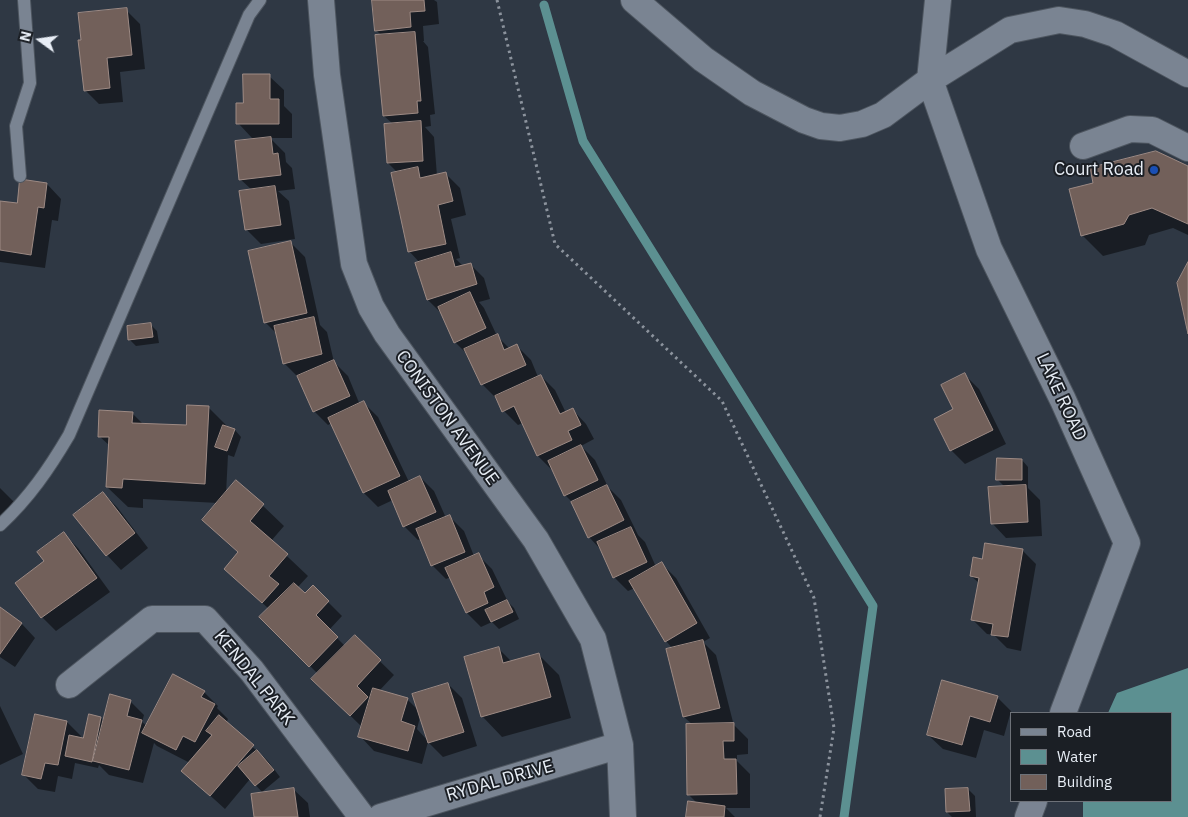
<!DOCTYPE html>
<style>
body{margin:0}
#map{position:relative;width:1188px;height:817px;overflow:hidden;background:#2f3844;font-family:"IBM Plex Sans",sans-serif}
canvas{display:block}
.legend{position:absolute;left:1010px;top:712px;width:162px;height:90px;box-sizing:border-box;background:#1b1f25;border:1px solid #6d7178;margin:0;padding:6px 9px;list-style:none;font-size:15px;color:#e7edf5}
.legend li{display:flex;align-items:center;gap:10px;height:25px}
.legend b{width:25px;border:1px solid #6d7178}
.north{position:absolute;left:15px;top:15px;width:50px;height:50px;-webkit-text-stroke:4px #1b1f25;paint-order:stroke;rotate:284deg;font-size:14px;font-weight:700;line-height:20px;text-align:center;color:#e7edf5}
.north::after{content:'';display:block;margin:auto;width:18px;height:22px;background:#e7edf5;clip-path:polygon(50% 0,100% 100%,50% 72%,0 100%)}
</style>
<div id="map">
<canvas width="1188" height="817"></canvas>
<ul class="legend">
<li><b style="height:6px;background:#7a8492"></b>Road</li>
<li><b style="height:14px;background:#5c9091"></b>Water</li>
<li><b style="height:14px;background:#72605a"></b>Building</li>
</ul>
<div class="north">N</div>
</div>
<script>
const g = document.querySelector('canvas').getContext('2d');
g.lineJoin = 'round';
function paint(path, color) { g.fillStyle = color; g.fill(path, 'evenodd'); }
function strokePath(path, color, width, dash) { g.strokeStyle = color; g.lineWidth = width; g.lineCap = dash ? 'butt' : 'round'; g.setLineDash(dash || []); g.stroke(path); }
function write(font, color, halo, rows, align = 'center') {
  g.font = font + ' "IBM Plex Sans",sans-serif'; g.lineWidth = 4; g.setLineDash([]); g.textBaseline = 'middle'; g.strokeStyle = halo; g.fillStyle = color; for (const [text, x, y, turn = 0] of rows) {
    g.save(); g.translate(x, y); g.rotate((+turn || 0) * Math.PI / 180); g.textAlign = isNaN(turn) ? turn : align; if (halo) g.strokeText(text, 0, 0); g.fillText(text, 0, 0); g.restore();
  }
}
paint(new Path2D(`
 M1188,668V817H1083V801H1172V713H1108L1117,693Z`), '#5c9091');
paint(new Path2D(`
 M373,0H434L437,2L439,24L423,26L424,41H423L428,47L435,114L430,115L431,126L425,127L434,137L437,176L446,174L460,188L466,215L451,219L460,258L456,259L463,266L470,264L484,278L490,299L479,302L484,308L497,336L510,349L517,346L531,360L538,377L541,376L555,390L566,413L572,409L586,424L594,439L581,446L595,460L608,487L621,500L638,535L645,542L656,567L662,564L676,578L710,638L703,642L716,655L733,722L726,724L734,725L748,739V754L737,755V761L750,774V808H726L735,817H687L698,804L688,794L693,725L684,717L668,650L673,649L666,641L635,588L628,591L614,577L602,551L589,537L573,503L565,495L552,470L538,456L523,423L518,425L504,411L497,398H496L482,384L469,356L455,342L442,314L428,300L420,263L409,251L398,173L388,163L393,124L384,116L382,36L376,30Z
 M126,10L140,24L145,69L120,72L123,102L99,104L85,90Z
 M269,76L284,90V106L292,114V138H270L285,153L286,162L292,168L295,189L278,191L289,201L295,239L261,244L247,230L252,190L240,179L262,138H252L238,123L245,105Z
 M1188,167V235L1173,228L1149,235L1145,245L1103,256L1082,235Z
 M47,184L61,199L58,221L52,220L45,268L0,262V202L18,205Z
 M291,243L305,257L320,325L327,332L334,362L348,376L360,405L364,403L378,417L409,482L420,477L434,491L446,518L450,517L464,531L474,556L478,555L492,569L508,602L514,608L519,619L499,629L492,622L481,627L467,613L451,577L446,579L432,565L421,539L418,540L404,526L393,500L378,507L364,493L332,423L328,425L314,411L298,377L284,363L277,334L265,322Z
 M150,324L157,331L159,343L136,346L129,339Z
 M965,375L979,389L1006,444L965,464L951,450L955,410Z
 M208,407L229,428L235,430L241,437L234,457L228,455L226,494L237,481L284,526L271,541L308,576L297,588L305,595L313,587L342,616L329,630L345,646L355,637L394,675L379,691L407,699L418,710L448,684L462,698L477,746L443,757L428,742L422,764L374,751L360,736L362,727L327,693L318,674L261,617L269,609L225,569L239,553L204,520L218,503L143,499V508L128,507L107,487L110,446L99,436L132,413L143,424L187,427ZM420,717L428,741L417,729Z
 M1022,460L1028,467V488L1040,500L1042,536L1006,538L992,523L1005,487L998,480Z
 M0,488L19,507L0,526Z
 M103,493L117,507L148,548L121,570L107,555L75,515Z
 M64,534L78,548L110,592L56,631L42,617L46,561Z
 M1022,550L1036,564L1021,651L1007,648L994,635L987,634L973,620L979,583L971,576L983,560Z
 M0,609L21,623L35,638L15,667L0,657Z
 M499,649L512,662L539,655L559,675L571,718L502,737L482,716Z
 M204,692L218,706L217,708L228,719L226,723L267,760L280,777L262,792L250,779L225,809L183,771L190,763L157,746L154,743L143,783L109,775L99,765L98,768L75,763L72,779L58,776L55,792L38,789L24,775L67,722L81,736L80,738L84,739L101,718L104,722L130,701L144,715L142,722L147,726Z
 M997,697L1011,711L1004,736L984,730L976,758L943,749L928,735Z
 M0,706L23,754L0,765Z
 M293,789L308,803L310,817H255Z
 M968,789L975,796L976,817H952L947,812Z`), '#0007');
strokePath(new Path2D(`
 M544,5L583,141L873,606L844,817`), '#5c9091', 9);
const building = new Path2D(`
 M372,0H424L425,11L410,12L411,27L375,31Z
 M127,8L132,55L107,58L110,88L84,91L78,40H81L78,13Z
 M415,32L421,101H417L418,113L383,116L375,35Z
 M243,74H270V99H279V124H236V103H243Z
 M421,121L423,161L387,163L384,124Z
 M271,137L273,154L278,153L281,175L239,180L235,141Z
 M1156,151L1188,166V224L1152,208L1129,215L1124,224L1081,236L1069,189L1093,183L1090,168Z
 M418,167L420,178L446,172L453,201L438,205L446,244L408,252L391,173Z
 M20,179L47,183L44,208L38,207L31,255L0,250V201L17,203Z
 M275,186L281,225L245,230L239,191Z
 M291,241L307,313L264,323L248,251Z
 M451,252L455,267L471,263L477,284L427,300L415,263Z
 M1188,262V334L1177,283Z
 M470,292L486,328L454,343L438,307Z
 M314,317L322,354L283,364L274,326Z
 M151,323L153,337L128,340L127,326Z
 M498,334L504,350L517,344L526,365L481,385L464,349Z
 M334,360L350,396L313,412L297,376Z
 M965,373L993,430L950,451L934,419L953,409L941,385Z
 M541,375L560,414L573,408L581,425L568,431L572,440L537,456L514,406L502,412L495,396Z
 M364,401L400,476L363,493L328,418Z
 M187,405L209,406L205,484L123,479L122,488L106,487L109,437H98L99,410L133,412L132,423L186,425Z
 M223,425L235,429L227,451L215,447Z
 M581,445L598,480L564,496L548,461Z
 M997,458L1022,459V480H996Z
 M420,476L436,512L403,527L388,491Z
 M236,480L264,504L250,521L288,554L269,576L279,584L262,603L224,569L238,552L202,520Z
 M607,485L624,520L588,538L571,502Z
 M1026,485L1028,522L991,524L988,487Z
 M103,492L135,533L106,556L73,515Z
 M450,515L465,552L431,566L416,529Z
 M631,527L647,562L613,578L597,542Z
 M64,532L97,578L41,618L15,583L44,561L37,552Z
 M985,543L1023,549L1008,637L991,635L993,624L971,620L979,578L970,576L973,557L982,559Z
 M479,553L494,587L484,592L488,603L466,613L445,568Z
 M662,562L697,623L665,642L629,581Z
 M294,583L305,593L313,585L329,601L316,615L338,637L309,667L259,617Z
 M507,600L513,612L491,622L485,610Z
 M0,607L22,623L0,654Z
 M355,635L381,660L357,686L368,697L350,716L311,679Z
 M703,640L720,708L683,717L666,649Z
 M499,647L503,663L539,653L551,697L481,717L464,657Z
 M173,674L205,691L201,697L215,704L195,742L183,736L176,750L142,733Z
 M942,680L998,696L990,722L970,716L962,745L927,735Z
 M448,683L464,732L428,743L412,694Z
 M373,688L408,698L401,721L415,726L408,751L358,737Z
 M110,694L131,700L127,716L142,720L129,770L93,761Z
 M35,714L67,721L58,765L45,763L41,779L22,775Z
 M89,714L101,717L92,762L65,756L69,735L83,738Z
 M219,715L254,745L210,796L181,771L212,735L206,731Z
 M734,723V741H723L724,759H736L737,794L687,795L686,724Z
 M257,750L274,770L255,786L238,766Z
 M294,788L298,817H254L251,794Z
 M968,788L970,811L946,812L945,789Z
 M688,801L725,806L724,817H686Z`);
paint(building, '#72605a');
strokePath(building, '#9d8a84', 1);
const service = new Path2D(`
 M20,176L16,126L30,83L24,0
 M0,525C29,498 49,469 69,435L249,15L260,0`);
const minor = new Path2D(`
 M321,0L327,75L354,264L371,307L387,334L536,540L593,639L620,745L623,817
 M634,0L703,59L752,93L804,120L821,126L840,128L862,124L883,115L930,80L1010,30L1059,20L1085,24L1115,34L1188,74
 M938,0L930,80L989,249L1063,400L1127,543L1063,713
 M1083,146L1130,129L1152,130L1188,148
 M69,685L152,619H205L252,671L362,817
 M381,817L620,745
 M1028,817L1034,801`);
strokePath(service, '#4d555f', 14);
strokePath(minor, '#4d555f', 28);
strokePath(new Path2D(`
 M497,0L555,244L722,401L814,598L834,728L820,817`), '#8c939d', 3, [2.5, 4]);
strokePath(service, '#7a8492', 12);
strokePath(minor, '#7a8492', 26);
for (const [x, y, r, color] of [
 [1154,170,5,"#1a4fb4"]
]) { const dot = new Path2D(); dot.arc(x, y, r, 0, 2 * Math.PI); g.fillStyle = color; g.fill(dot); strokePath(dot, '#1b1f25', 2); }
write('18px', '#e7edf5', '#1b1f25', [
 ["Court Road",1144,170]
], 'right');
write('18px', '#e7edf5', '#1b1f25', [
 ["LAKE ROAD",1061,397,65],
 ["CONISTON AVENUE",447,418,54],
 ["KENDAL PARK",254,678,51],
 ["RYDAL DRIVE",500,781,-16]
]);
</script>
